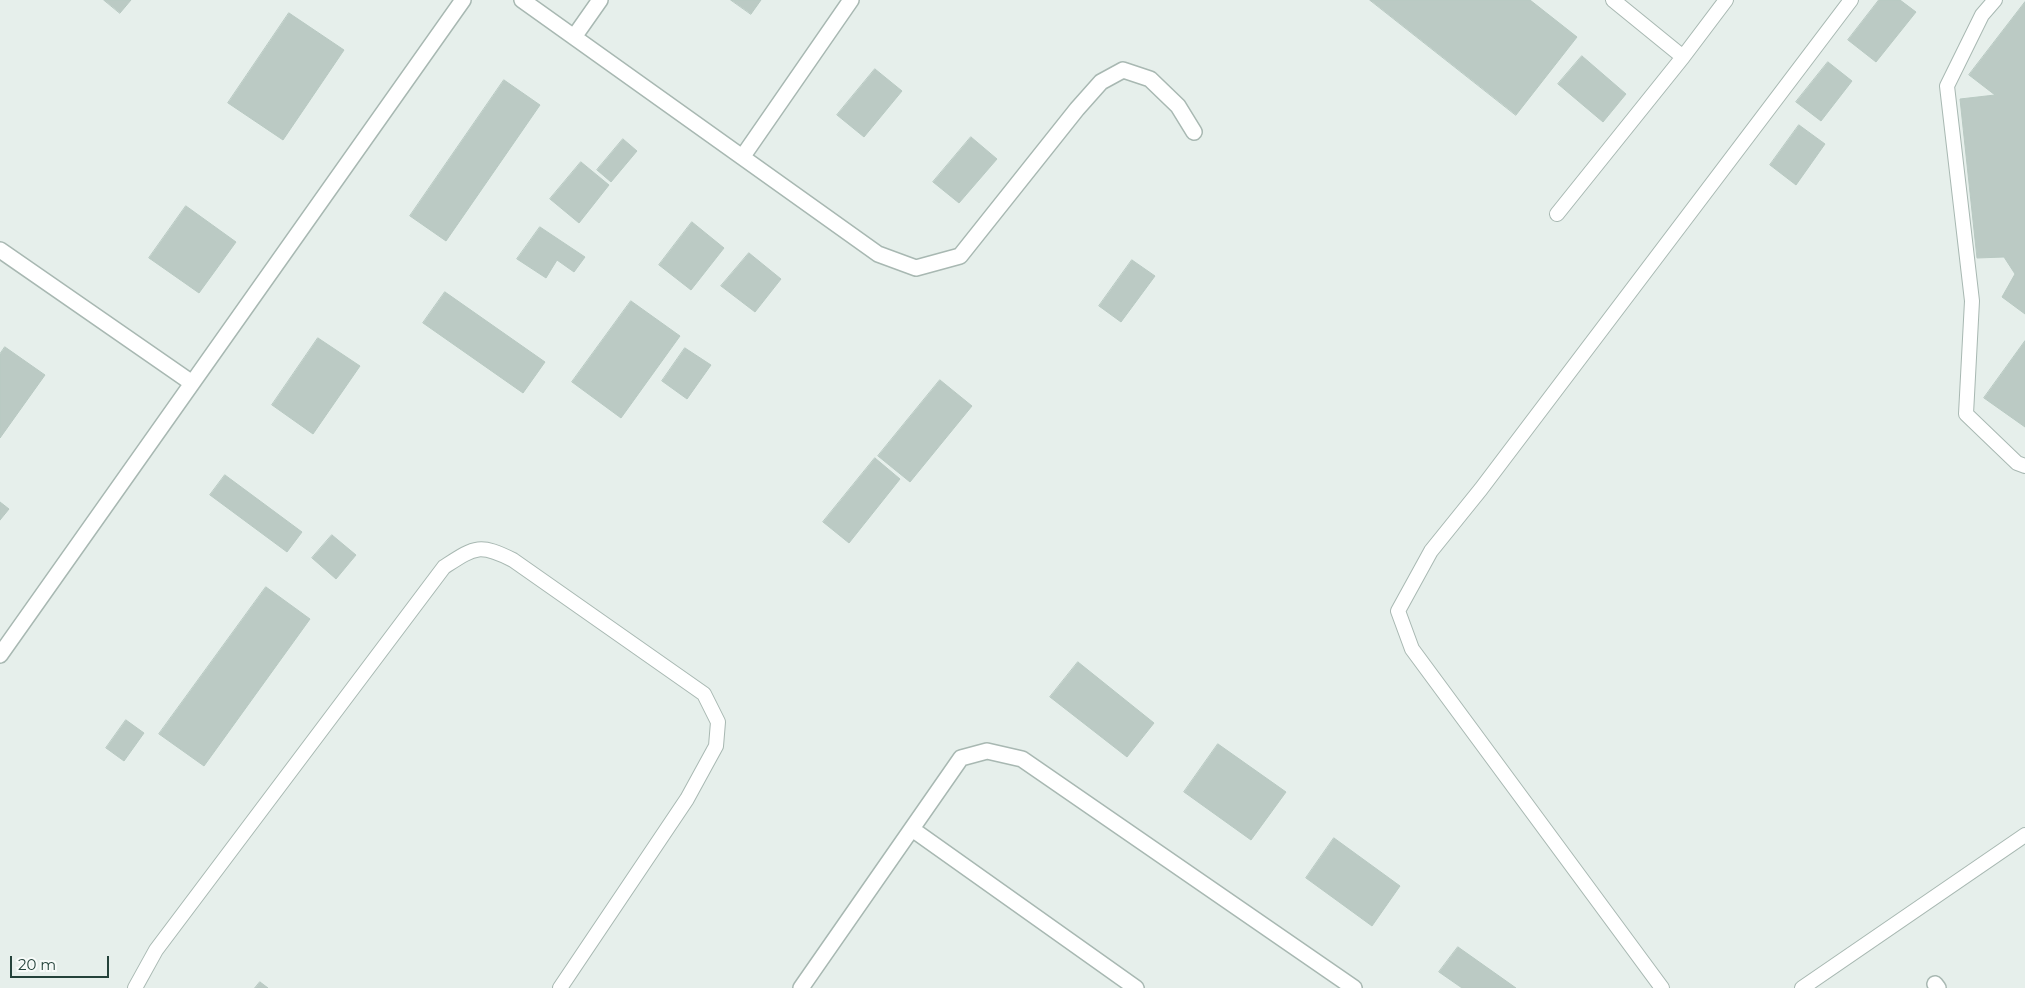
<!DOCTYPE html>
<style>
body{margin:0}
#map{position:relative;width:2025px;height:988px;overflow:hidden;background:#e6efeb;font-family:Montserrat,sans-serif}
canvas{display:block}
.scale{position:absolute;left:10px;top:956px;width:99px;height:22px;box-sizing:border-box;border:2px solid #24423a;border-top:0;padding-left:6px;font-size:15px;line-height:18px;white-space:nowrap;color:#24423a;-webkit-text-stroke:4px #f7fbf9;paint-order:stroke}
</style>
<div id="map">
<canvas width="2025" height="988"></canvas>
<div class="scale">20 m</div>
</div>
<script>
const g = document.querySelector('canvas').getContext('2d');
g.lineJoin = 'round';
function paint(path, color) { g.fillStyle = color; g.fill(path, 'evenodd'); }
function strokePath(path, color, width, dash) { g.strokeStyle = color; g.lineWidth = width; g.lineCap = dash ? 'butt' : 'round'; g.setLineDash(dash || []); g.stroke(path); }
const building = new Path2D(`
 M104,0H131L120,13Z
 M731,0H761L751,14Z
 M1370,0H1530L1577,37L1516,115Z
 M1879,0H1900L1916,12L1876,62L1848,40Z
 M2025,2V314L2002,297L2015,274L2004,257L1977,258L1960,99L1995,95L1969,75Z
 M289,13L344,50L283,140L228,103Z
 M1582,56L1626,94L1603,122L1558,84Z
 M1828,62L1852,81L1821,121L1796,102Z
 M875,69L902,91L864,137L837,115Z
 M504,80L540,105L446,241L410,216Z
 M1799,125L1825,144L1796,185L1770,165Z
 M971,137L997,159L959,203L933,182Z
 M623,139L637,151L611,182L597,170Z
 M581,162L609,185L579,223L550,199Z
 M186,206L236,242L199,293L149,258Z
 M692,222L724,248L691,290L659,265Z
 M540,227L585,257L574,272L557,260L546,278L517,259Z
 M749,253L781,279L755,312L721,286Z
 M1132,260L1155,276L1121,322L1099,306Z
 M445,292L545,362L523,393L423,323Z
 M631,301L680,336L621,418L572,382Z
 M318,338L360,366L313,434L272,405Z
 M2025,341V427L1984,398Z
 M5,347L45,375L0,438V354Z
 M685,348L711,365L687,399L662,381Z
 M940,380L972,406L910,482L878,456Z
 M875,458L900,479L849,543L823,522Z
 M225,475L302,532L287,552L210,495Z
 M0,502L9,509L0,520Z
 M332,535L356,555L336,579L312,558Z
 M266,587L310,619L204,766L159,734Z
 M1078,662L1154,723L1127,757L1050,697Z
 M126,720L144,733L124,761L106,748Z
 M1218,744L1286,792L1251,840L1184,792Z
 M1334,838L1400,886L1372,926L1306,878Z
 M1458,947L1516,988H1462L1439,972Z
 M260,982L268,988H255Z`);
paint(building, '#bbcac4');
strokePath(building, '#b8c9c2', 1);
const lane = new Path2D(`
 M1613,0L1683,57
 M1995,0L1982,15L1947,86L1972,301L1966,414L2017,463L2025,466
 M1557,214L1683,57L1726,0
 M135,988L156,950L444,567C475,547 479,543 513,560L704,694L718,722L716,746L687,799L560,988
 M1662,988L1412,649L1398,611L1431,551L1481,489L1851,0
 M1802,988L2025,835`);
const street = new Path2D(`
 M522,0L878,254L916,268L960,256L1077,109L1101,82L1123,70L1150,79L1178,106L1194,132
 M574,37L600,0
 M743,156L851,0
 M0,250L192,383
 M0,655L463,0
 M912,829L1136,988
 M1935,984L1938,988
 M801,988L961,758L987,751L1022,759L1354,988`);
strokePath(lane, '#a8b8b2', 16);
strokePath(street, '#a8b8b2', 18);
strokePath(lane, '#fff', 14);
strokePath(street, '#fff', 15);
</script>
